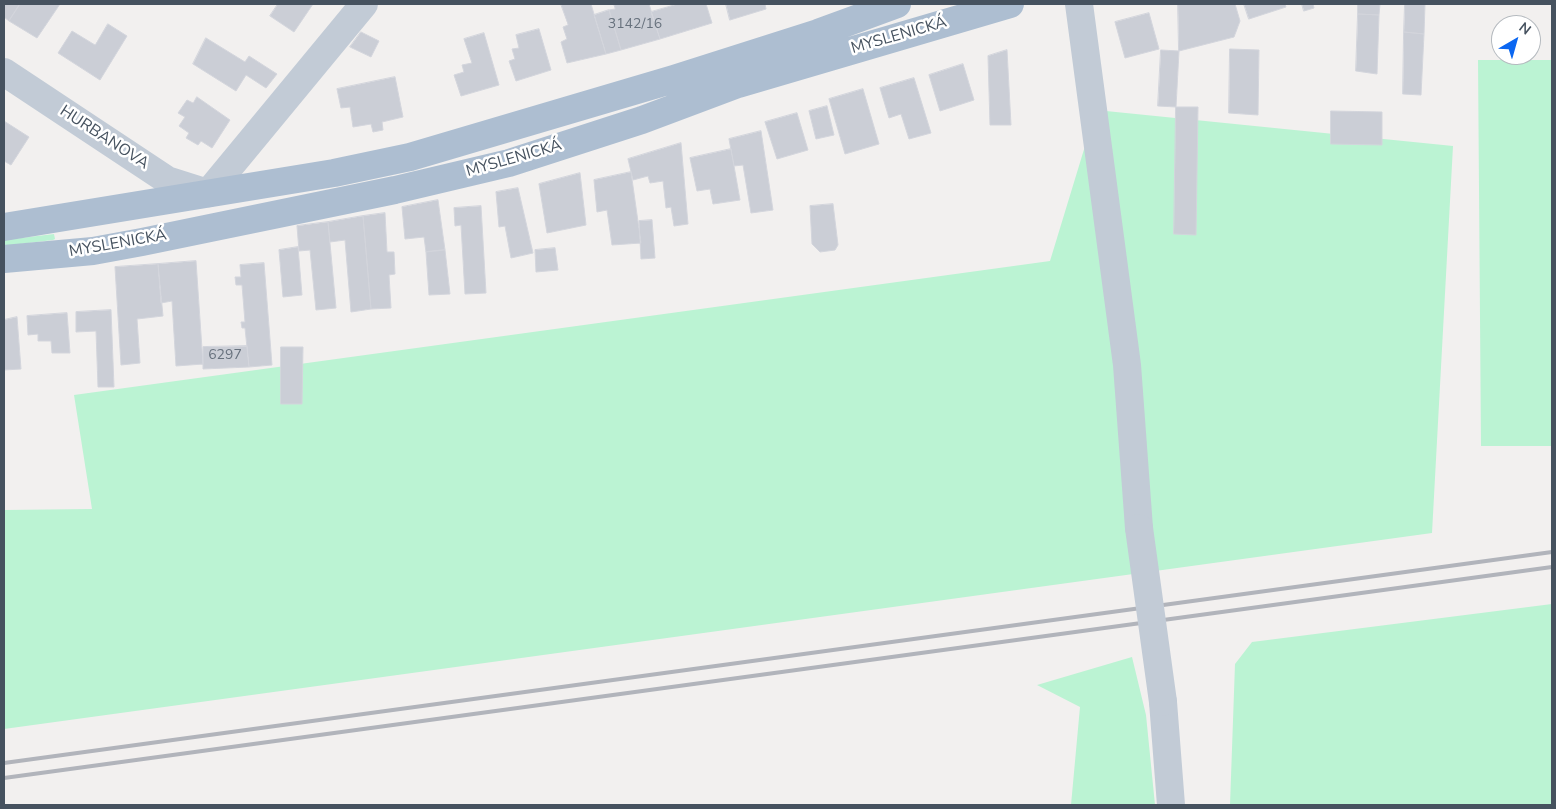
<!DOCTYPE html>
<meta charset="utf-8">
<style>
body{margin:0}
#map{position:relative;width:1556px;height:809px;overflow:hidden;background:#f2f0ef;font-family:"Nunito Sans",sans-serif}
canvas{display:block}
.frame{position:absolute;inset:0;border:5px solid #46525f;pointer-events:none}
.north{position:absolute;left:1491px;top:15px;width:50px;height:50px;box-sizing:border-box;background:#fff;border:1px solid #b5babf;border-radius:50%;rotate:38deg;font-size:14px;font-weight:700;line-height:20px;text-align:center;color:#46525f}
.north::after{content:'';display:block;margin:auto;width:18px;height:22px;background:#0b67f1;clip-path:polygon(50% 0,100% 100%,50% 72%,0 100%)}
</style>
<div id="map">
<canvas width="1556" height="809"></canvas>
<div class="frame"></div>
<div class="north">N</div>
</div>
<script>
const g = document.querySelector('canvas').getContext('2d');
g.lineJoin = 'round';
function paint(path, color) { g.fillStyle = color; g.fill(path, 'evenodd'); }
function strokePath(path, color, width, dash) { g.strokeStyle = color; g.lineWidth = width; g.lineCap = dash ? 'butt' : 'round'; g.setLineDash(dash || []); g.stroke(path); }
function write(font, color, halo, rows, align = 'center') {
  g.font = font + ' "Nunito Sans",sans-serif'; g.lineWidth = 5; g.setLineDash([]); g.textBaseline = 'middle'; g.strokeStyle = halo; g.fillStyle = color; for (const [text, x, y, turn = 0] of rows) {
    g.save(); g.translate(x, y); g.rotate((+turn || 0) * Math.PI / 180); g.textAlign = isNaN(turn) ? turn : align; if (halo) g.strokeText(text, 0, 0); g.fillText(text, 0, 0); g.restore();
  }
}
paint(new Path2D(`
 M1478,60H1552V446H1481Z
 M1096,110L1453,146L1432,533L4,729V510L92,509L74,395L1050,261Z
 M54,234L55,239L53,240L4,246V240Z
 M1552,604V805H1230L1235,664L1252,642Z
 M1132,657L1146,715L1155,805H1071L1080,707L1037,685Z`), '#bbf3d3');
const building = new Path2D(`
 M4,4H20L9,21L4,17Z
 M20,4H60L37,38L9,21Z
 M278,4H313L294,32L270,16Z
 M561,4H591L606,54L567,63L561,42L567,39L563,27L568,25Z
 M614,4H649L660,39L621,50L609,10L615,9Z
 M678,4H706L712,23L660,39L651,12Z
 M726,4H765L766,9L730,20Z
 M1178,4H1235L1240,21L1234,37L1179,51Z
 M1244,4H1285L1286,7L1249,19Z
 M1302,4H1313L1314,8L1304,11Z
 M1358,4H1380L1379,15L1358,14Z
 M1405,4H1425L1424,34L1404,32Z
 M609,10L621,50L606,54L594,15Z
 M1149,13L1159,49L1125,58L1115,22Z
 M1358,14L1379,15L1377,74L1356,71Z
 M108,24L127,36L100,80L58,53L72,31L95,45Z
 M539,29L551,70L516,81L509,61L515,59L512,49L519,48L516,35Z
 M361,32L379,41L371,57L350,47Z
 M1404,32L1424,34L1421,95L1403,94Z
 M484,33L499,85L461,96L454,75L464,72L462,65L472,63L464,39Z
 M206,38L245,62L249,56L277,74L266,88L246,75L236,91L193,64Z
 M1230,49L1259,50L1258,115L1229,113Z
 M1007,50L1011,125H990L988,56Z
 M1161,50L1179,51L1176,107L1158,106Z
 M963,64L974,100L940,111L929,75Z
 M395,77L403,117L382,122L383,130L373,132L371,124L353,127L350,107L341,108L337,89Z
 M914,78L931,133L909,139L901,114L889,118L880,88Z
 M863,89L879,144L845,154L829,99Z
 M197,97L230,120L212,148L201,141L198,145L186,138L189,133L179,126L185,117L178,113L187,100L193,103Z
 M827,106L834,135L816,139L809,111Z
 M1176,107H1198L1196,235L1174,234Z
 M1331,111L1382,112V145L1331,144Z
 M797,113L808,150L777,159L765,122Z
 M4,121L29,137L11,165L4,161Z
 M761,131L773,210L751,213L743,165L734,166L729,139Z
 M681,143L688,224L674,226L671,207L666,208L663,181L650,183L648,176L633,180L628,159Z
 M731,149L740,200L713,204L710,189L697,191L690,158Z
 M631,172L641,243L612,245L607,210L597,212L594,180Z
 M580,173L586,225L547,233L539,184Z
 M518,188L533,253L511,258L505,226L499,227L496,192Z
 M438,200L445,250L426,252L424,237L405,239L402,207Z
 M833,204L838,245L835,250L820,252L812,244L810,206Z
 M481,206L486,293L465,294L461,225L455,226L454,208Z
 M385,213L387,252H394L395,274L389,275L391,308L371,309L363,216Z
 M363,216L371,309L351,312L345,240L330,242L328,222Z
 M652,220L655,258L641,259L639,221Z
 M328,222L336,308L316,310L310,250L299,251L297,226Z
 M298,247L302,295L283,297L279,250Z
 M555,248L558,270L536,272L535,250Z
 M445,250L450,294L429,295L426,252Z
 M196,261L203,364L176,366L172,301L161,303L158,264Z
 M264,263L272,365L249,367L245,328H242L241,322H245L242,285H236L235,277H241L240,265Z
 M158,264L163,316L137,319L140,363L121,365L115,267Z
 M111,310L114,387H98L96,331L76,332V312Z
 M67,313L70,353H52L51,341H38V334L28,335L27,316Z
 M17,317L21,369L4,370V320Z
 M247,346L249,367L203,369V347Z
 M281,347H303L302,404H281Z`);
paint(building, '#cbced6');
strokePath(building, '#d3d5dc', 1);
strokePath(new Path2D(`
 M1079,4L1127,365L1139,528
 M4,72L167,180L208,193L364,4
 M1163,702L1171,805`), '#c2cbd6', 28);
strokePath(new Path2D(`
 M4,227L334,173L410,157L674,79L818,33L897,4
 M4,259L93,251L142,242L395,190L509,163L642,120L738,84L1010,4`), '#adbed1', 28);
strokePath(new Path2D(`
 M4,763L1552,552
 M4,778L1552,567`), '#b1b4bb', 4);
strokePath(new Path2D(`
 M1139,528L1163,702`), '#c2cbd6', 28);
write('14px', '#67717d', null, [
 ["3142/16",635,25],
 ["6297",225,356]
]);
write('16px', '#46525f', '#fff', [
 ["MYSLENICKÁ",899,36,-16],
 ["HURBANOVA",104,138,33],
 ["MYSLENICKÁ",514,159,-16],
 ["MYSLENICKÁ",118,244,-10]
]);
</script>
